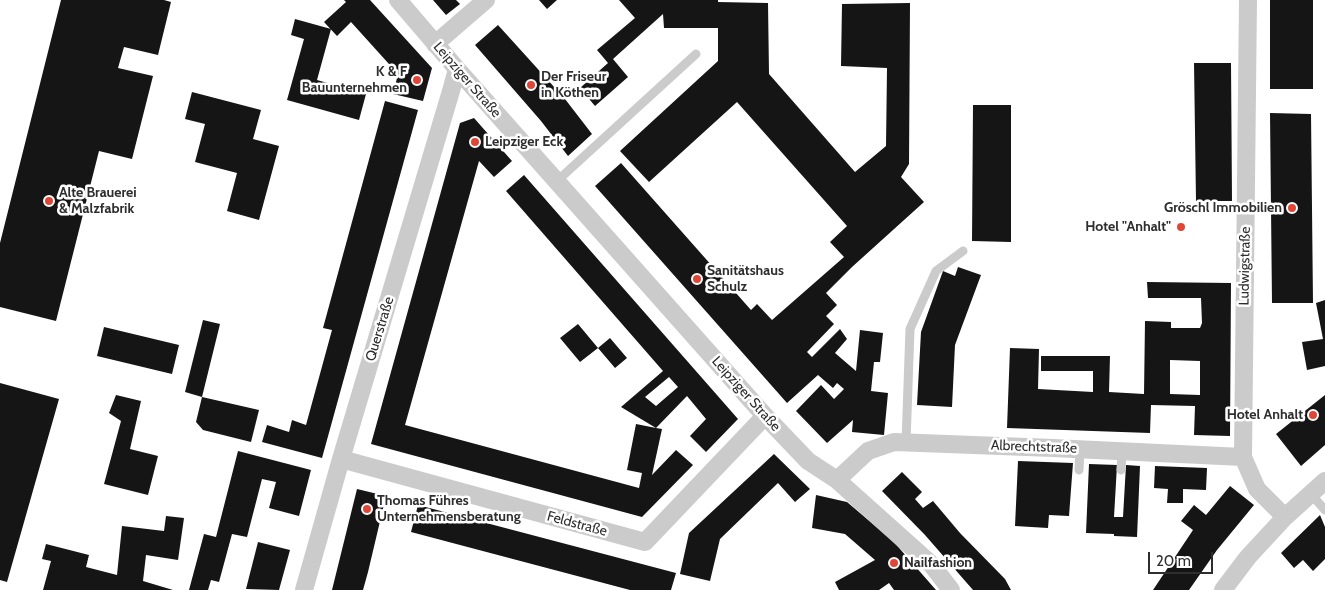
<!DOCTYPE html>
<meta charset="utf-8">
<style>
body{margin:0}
#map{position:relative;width:1325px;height:590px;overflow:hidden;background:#fff;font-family:Cabin,sans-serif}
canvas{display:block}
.scale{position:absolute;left:1148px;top:552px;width:65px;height:22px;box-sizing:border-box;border:2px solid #2e2e2e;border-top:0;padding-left:6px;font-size:15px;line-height:18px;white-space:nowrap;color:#2e2e2e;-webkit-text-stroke:4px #fff;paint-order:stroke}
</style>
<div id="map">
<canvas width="1325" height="590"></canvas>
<div class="scale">20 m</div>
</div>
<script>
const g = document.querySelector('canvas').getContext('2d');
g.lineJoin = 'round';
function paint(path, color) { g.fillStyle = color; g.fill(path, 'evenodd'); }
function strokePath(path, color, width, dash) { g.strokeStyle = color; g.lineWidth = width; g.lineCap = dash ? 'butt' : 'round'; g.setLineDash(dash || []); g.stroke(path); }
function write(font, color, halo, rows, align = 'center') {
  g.font = font + ' Cabin,sans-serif'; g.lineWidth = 5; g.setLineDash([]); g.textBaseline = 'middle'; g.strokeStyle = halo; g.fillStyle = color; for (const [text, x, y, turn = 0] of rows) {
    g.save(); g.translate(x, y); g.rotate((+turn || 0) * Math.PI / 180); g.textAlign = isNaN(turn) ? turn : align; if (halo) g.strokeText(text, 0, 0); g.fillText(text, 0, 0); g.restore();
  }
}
paint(new Path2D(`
 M61,0H164L171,2L158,55L124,47L118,68L153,76L132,159L99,151L56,321L0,307V243Z
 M344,0H370L432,68L423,101L393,94L398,74L351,22L337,36L324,22L346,2Z
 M433,0H456L460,4L446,15Z
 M539,0H557L547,9Z
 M619,0H718V2L768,3L769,74L855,172L886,146L887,68L841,66L842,4L910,3L909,164L901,177L924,202L852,267L826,293L837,305L826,316L834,324L807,352L812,357L840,329L847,339L835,353L856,371L860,330L883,333L880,362H874L871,391L888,393L884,435L852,432L853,420L827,443L796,411L821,385L834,399L844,389L837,383L833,388L818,375L787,403L595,186L621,163L751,310L757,304L772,320L844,257L830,242L847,226L737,102L649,182L620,151L718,61V28H664L663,14L613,59L628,77L595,106L580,88L608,63L597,50L635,18Z
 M1270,0H1313V89H1270Z
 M295,19L331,29L317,80L366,94L359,120L287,100L304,39L291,35Z
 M498,25L565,99L592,134L568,156L541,121L475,45Z
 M1194,63H1231L1232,201H1196Z
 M192,92L261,110L253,139L279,146L259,220L227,211L237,173L195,162L205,124L185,119Z
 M385,101L418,110L322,458L262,442L267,425L289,432L292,420L306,425L332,330L323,328Z
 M973,105H1011V242L972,241Z
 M1270,113L1311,114L1313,303H1272Z
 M474,118L512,161L494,177L479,161L405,425L639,488L642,473L627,470L636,424L656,428L621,407L663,371L506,191L524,175L738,419L706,452L690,436L706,419L687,396L656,428L662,429L652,475L676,450L693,465L642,517L371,444L460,123ZM669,377L678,387L656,406L645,397Z
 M958,267L981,275L955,345L952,407L917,405L921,332L943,271L955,276Z
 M1147,282L1231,283L1230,436L1194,435L1195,406L1151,405L1150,433L1007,428L1010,348L1039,349L1038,389L1093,392V371H1041V356H1110L1109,392L1144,394L1145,321L1171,322V328H1200L1202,323L1201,298H1148ZM1170,360L1200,361V395L1170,394Z
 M1325,300V366L1307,370L1302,342L1323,339L1316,303Z
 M203,320L220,324L202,397L259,410L251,442L203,430L196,422L202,397L185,392Z
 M578,324L598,348L580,362L560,338Z
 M104,327L179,345L172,374L97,356Z
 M610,338L627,358L615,368L598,348Z
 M0,383L59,399L7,582L0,580Z
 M116,395L141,401L130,449L158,456L148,495L104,484L121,421L109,413Z
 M1325,395V445L1301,466L1276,434Z
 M238,451L311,470L299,516L269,508L276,482L262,479L247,537L232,534L219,582L211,580L208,590H189L204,534L216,537Z
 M774,454L810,489L795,502L778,483L720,539L710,581L680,574L689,533Z
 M1018,461L1073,463L1069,516L1049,515L1048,528L1015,526Z
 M1089,464L1117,465L1114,517H1123L1126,465L1140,466L1137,537L1114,536V534L1086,533Z
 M1155,466L1207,468L1206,490L1183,489V503H1167L1168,489L1154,488Z
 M902,472L922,492L915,499L923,508L933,501L960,533L1005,579L1011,590H973L925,535L882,491Z
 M1230,486L1254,505L1217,550L1189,590H1153L1193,530L1181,521L1194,505L1206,515Z
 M357,489L386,496L368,572L363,590H332Z
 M816,495L847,502L893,541L936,590H894L889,583L879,590H839L835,582L875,560L845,534L812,528Z
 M418,505L676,573L671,590H630L411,532Z
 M1320,515L1325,527V559L1313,571L1303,560L1294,568L1281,553Z
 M166,516L184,518L178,560L146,555L143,581L173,590H43L51,561L42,559L46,544L89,555L86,567L117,575L122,526L164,531Z
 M258,542L290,550L279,590L246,589Z`), '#151515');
strokePath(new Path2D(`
 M557,181L696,54
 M906,442L910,329L936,271L963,251
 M1079,470L1080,449
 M1121,470L1122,451
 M1311,494L1325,510`), '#cbcbcb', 9);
strokePath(new Path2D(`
 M398,0L457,69L765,416L808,461L837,480L932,565L951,590
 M1248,0L1243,457L1257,489L1285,517
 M435,44L486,0
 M341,459L645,542L765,416
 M837,480L868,451L894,442L1053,448L1243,457
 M304,590L341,459L451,91L457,69
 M1223,590L1248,557L1285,517L1325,481`), '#cbcbcb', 18);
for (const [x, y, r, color] of [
 [417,80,5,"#de4737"],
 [531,85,5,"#de4737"],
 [475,142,5,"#de4737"],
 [49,201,5,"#de4737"],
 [1292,208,5,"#de4737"],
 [1181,227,5,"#de4737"],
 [697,279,5,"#de4737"],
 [1313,415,5,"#de4737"],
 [367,509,5,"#de4737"],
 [894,563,5,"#de4737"]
]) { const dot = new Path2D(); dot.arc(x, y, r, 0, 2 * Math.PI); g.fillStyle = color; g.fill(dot); strokePath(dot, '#fff', 2); }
write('bold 14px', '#2e2e2e', '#fff', [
 ["K & F",407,72,"right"],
 ["Bauunternehmen",407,88,"right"],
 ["Der Friseur",541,77],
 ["in Köthen",541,93],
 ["Leipziger Eck",485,142],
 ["Alte Brauerei",59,193],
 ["& Malzfabrik",59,209],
 ["Gröschl Immobilien",1282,208,"right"],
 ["Hotel \"Anhalt\"",1171,227,"right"],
 ["Sanitätshaus",707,271],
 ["Schulz",707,287],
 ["Hotel Anhalt",1303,415,"right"],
 ["Thomas Führes",377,501],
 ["Unternehmensberatung",377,517],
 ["Nailfashion",904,563]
], 'left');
write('14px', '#2e2e2e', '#fff', [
 ["Leipziger Straße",467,80,49],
 ["Ludwigstraße",1245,266,-89],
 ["Querstraße",380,329,-73],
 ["Leipziger Straße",746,394,48],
 ["Albrechtstraße",1034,447,2],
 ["Feldstraße",577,524,15]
]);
</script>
